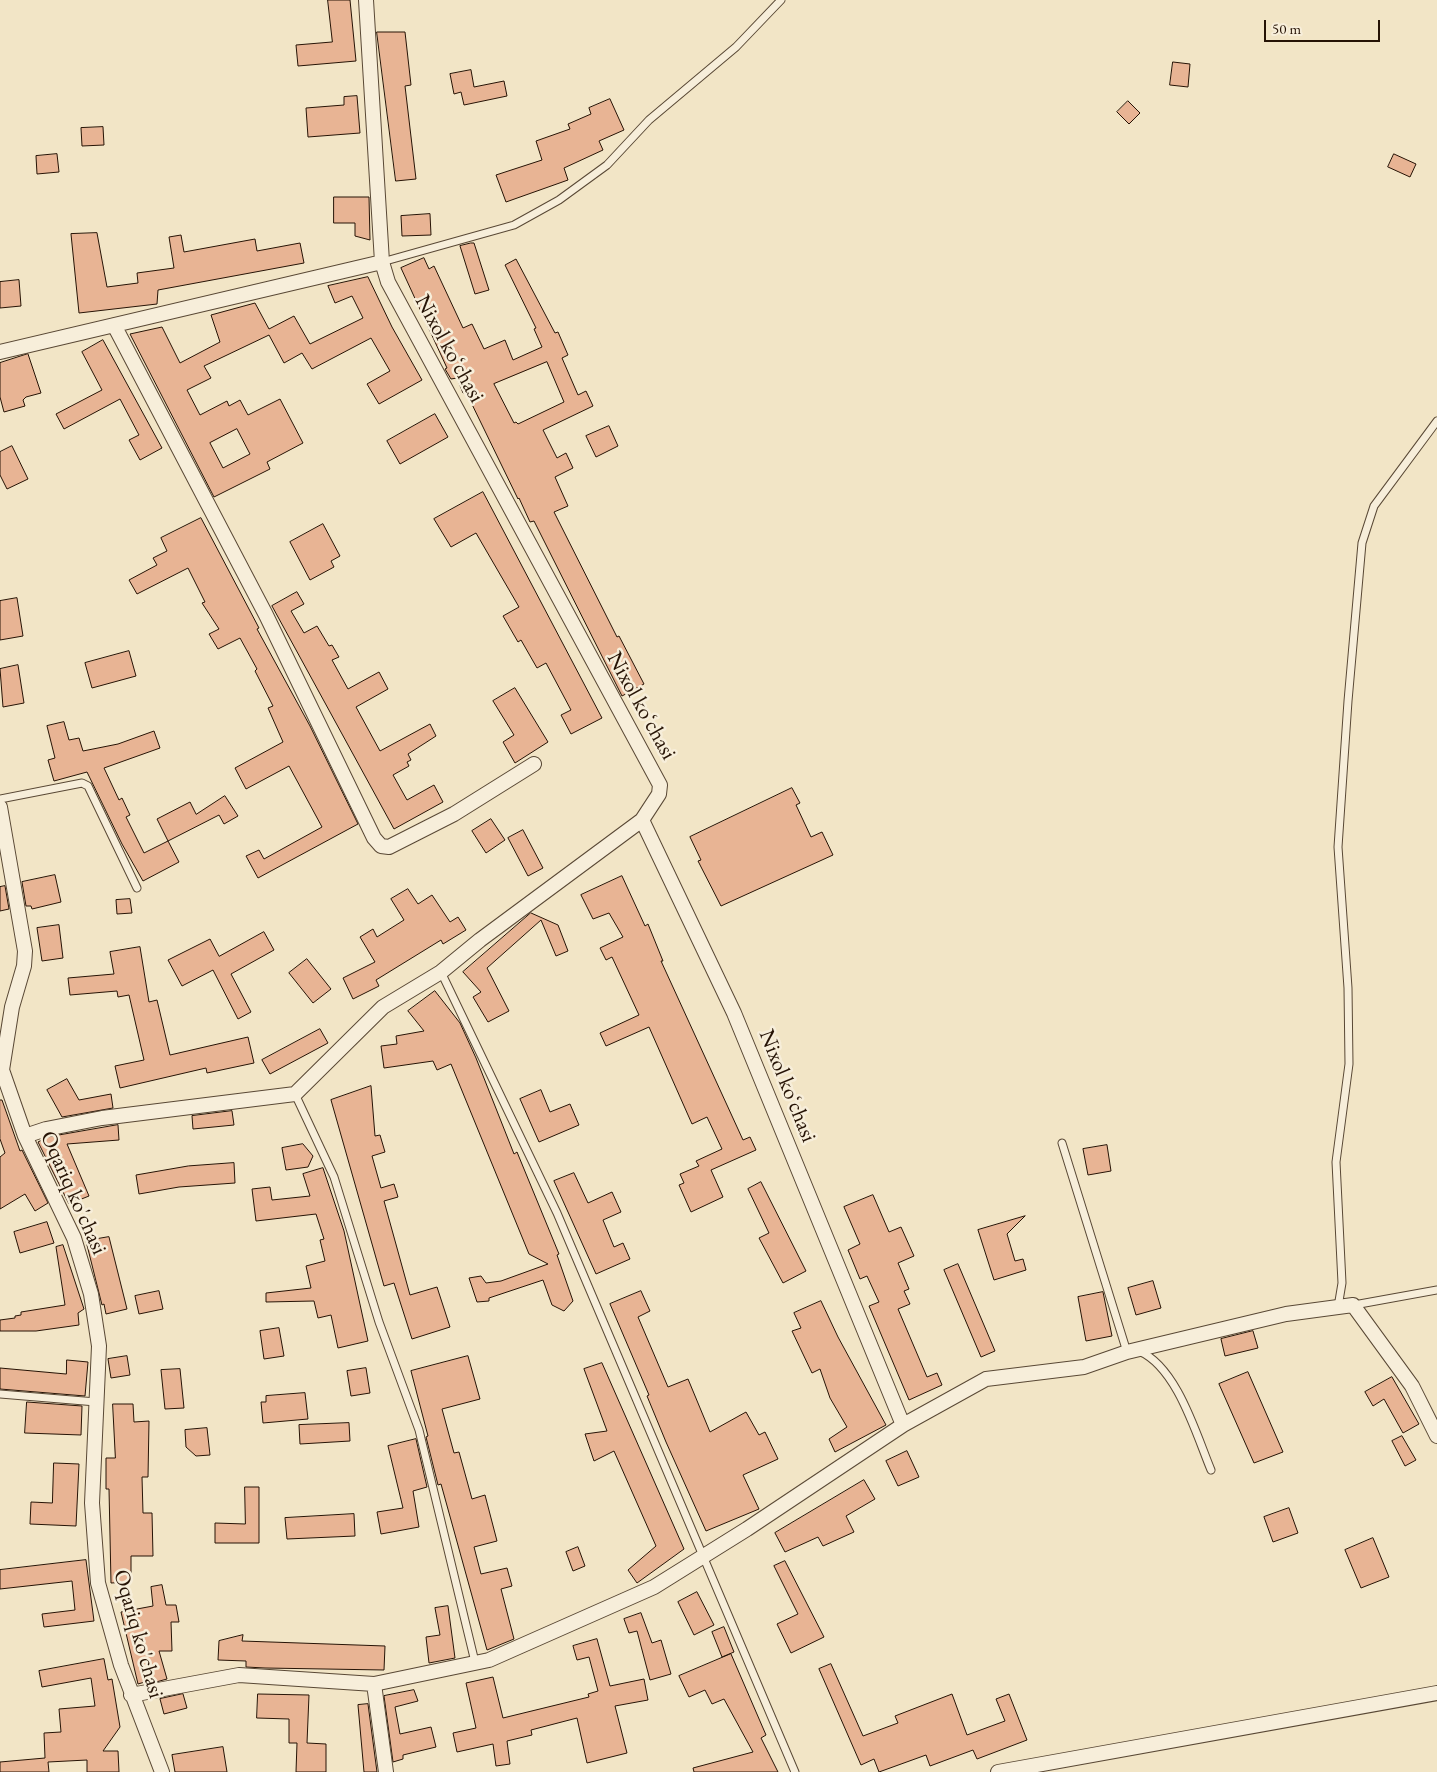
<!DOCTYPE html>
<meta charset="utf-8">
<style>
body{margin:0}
#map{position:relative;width:1437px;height:1772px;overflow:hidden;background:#f2e5c6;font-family:"EB Garamond",serif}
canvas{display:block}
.scale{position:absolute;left:1264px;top:20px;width:116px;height:22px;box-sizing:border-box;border:2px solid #261305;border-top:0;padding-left:6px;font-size:15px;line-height:18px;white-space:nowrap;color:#261305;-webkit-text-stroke:4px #f7eeda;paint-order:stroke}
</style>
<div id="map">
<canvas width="1437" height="1772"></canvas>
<div class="scale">50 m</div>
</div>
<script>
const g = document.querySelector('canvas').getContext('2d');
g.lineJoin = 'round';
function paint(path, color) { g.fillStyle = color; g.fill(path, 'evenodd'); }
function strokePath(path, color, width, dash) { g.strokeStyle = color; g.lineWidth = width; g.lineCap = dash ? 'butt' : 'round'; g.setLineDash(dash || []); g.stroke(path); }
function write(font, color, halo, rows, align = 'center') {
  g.font = font + ' "EB Garamond",serif'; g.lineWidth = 5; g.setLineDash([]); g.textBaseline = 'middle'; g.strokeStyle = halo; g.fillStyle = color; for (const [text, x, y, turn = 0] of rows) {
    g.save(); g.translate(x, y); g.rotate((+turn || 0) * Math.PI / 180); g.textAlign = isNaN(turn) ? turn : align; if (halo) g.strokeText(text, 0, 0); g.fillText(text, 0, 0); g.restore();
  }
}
const building = new Path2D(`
 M328,0H350L356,61L298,66L296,45L332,42Z
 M377,32H405L411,85L405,86L416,179L396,181Z
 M1173,62L1190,64L1188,87L1170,85Z
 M471,70L474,87L504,81L507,96L464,105L461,92L454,94L450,74Z
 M357,96L360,133L308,137L306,108L344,105V97Z
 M610,99L624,130L599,141L603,150L564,168L568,180L506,202L496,175L542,160L536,141L570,129L568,124L591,114L589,108Z
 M1128,101L1140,113L1129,124L1117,112Z
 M103,127L104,145L82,146L81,128Z
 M57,154L59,172L37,174L36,156Z
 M1394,154L1416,164L1410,177L1388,167Z
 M334,197H369L370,240L355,236V223H334Z
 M430,214L431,235L402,236L401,216Z
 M97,233L107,287L138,283L137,273L174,268L169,237L181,235L184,252L255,239L257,251L300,243L304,263L158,290L157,304L79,313L71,234Z
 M471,243H474L489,290L475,294L460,246Z
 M424,258L429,269L434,266L463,328L472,324L484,349L505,340L513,360L542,347L534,329L536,328L505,265L516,259L555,333L558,332L568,355L562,358L578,395L586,391L593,406L543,430L557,458L566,453L573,468L555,477L568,506L554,512L617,637L619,636L644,684L622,696L534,521L530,522L519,498L518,499L466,392L463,393L457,378L451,379L445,369L447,368L401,268ZM547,362L564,402L518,424L516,422L514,423L494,384Z
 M368,277L392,327L422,380L379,404L367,384L390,371L371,338L312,369L302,353L284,363L269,335L204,366L211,378L187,390L200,415L227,401L229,406L240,400L248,415L280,399L303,443L267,462L270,469L214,497L130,334L162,327L180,363L220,342L211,315L255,303L269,329L294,316L310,344L363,318L352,296L335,303L328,286ZM237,429L250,454L223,468L210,443Z
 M19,280L21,306L0,308V282Z
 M103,340L162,448L140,460L129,440L139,435L120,399L64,429L56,414L102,390L82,352Z
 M28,354L41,393L26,397L23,400L25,406L4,412L0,397V363Z
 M435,414L448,437L400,464L387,441Z
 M609,426L618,446L596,457L586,436Z
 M12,446L28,479L7,489L0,475V452Z
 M483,492L602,718L571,734L561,715L571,710L546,663L537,668L521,640L518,642L503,616L519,607L476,533L451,547L434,519Z
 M201,518L259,628L257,629L310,726L358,824L258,878L246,856L259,850L264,859L322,827L289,766L246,789L235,768L283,742L268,708L273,706L255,671L257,669L240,638L218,649L209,634L219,629L202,603L205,602L188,568L137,594L129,580L157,565L153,558L167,551L161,538Z
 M323,524L340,556L331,561L334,567L310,580L290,542Z
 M297,592L304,604L291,611L304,633L317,626L329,646L332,645L339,657L332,660L348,689L379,672L388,689L356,707L380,751L430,724L436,736L408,754L411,760L407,762L409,766L393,775L407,800L434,785L443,802L394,829L272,606Z
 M17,598L23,636L0,640V601Z
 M129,651L136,676L92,688L85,663Z
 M18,665L24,703L3,707L0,669Z
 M515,688L548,742L515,763L503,742L514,735L493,701Z
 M64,722L69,740L79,738L83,751L118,744L154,731L160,748L104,768L119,800L122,798L130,815L126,817L144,853L168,841L179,862L143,881L122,844L87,772L54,781L48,760L55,758L47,726Z
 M792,788L800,803L796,805L811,837L822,832L833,855L721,906L698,861L701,860L690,837Z
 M225,796L238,816L224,824L219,815L168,841L157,819L190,802L196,814Z
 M491,819L505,840L486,853L472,831Z
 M523,830L543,868L528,876L508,838Z
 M55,875L61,902L32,909L31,906H26L22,882Z
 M622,876L645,926L648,924L663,961H661L743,1140L750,1137L756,1150L711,1170L723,1197L691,1212L679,1185L684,1183L680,1174L699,1166L696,1161L722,1149L707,1117L692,1124L649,1027L606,1046L600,1033L639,1015L612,957L606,960L600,948L623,937L609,913L593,919L581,895Z
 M5,886L9,909L0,911V887Z
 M408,889L418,904L432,895L450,922L458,917L466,930L443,944L441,940L376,980L379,986L353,999L343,978L375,962L360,937L373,929L377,937L404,920L391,899Z
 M130,899L132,913L117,914L116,900Z
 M531,913L558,925L568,951L556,956L541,920L487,968L509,1011L488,1022L473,997L481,992L463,972Z
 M59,925L63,958L42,961L37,928Z
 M264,932L274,950L231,974L251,1012L238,1019L213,970L182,986L168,960L210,939L219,956Z
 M140,947L149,1002L157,1000L170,1055L248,1037L254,1063L207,1073L206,1068L120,1088L115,1066L144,1060L129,995L118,997L117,991L70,995L68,978L114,974L110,952Z
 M307,959L331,989L313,1003L289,973Z
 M435,991L460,1023L476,1058L514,1154L517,1152L559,1254L557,1255L573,1301L564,1311L552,1305L543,1280L489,1298V1301L477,1302L469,1278L481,1276L486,1283L501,1281L548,1264L529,1254L451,1064L437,1070L433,1061L384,1068L381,1046L397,1044L396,1036L424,1031L408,1011Z
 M320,1029L328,1043L270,1074L262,1060Z
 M67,1079L79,1100L111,1094L113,1108L62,1117L47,1090Z
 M371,1086L375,1136L380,1135L385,1152L372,1156L381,1188L394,1184L398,1197L384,1201L410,1295L437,1287L450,1327L412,1339L394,1283L384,1286L331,1100Z
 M541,1090L550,1112L570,1104L579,1125L539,1142L520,1099Z
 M0,1100H2L20,1151L22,1150L48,1203L35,1211L25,1194L0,1209V1157L5,1153L0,1139Z
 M232,1111L234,1125L193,1129L192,1116Z
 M118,1125L119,1140L67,1144L89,1196L69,1204L38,1142L48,1137Z
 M303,1144L313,1156L308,1167L286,1170L282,1148Z
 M1107,1145L1111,1171L1088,1175L1083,1149Z
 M234,1163L235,1183L179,1187L139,1194L136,1175L188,1166Z
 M323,1168L344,1231L368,1341L338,1348L331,1315L318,1318L314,1301L266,1302V1293L311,1288L306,1266L325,1261L320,1240L324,1239L316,1214L256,1221L252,1189L270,1187L272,1200L310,1196L303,1174Z
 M574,1173L588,1203L612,1192L621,1212L603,1220L614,1247L623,1243L630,1259L596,1274L554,1181Z
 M761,1182L806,1271L783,1283L759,1238L769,1233L748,1189Z
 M873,1195L889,1232L901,1227L914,1256L898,1263L909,1289L904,1291L910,1304L898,1309L927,1377L937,1373L942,1385L909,1400L869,1306L879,1302L867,1276L860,1279L848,1250L860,1244L844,1207Z
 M1025,1216L1007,1234L1015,1261L1023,1259L1026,1270L994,1280L978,1230Z
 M47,1222L54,1243L20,1253L14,1232Z
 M109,1237L127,1309L106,1314L104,1304L102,1305L86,1241Z
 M63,1245L84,1309L78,1313L79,1325L36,1331H0V1320L15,1318V1316L21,1315V1312L65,1305L56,1247Z
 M958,1264L995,1351L981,1357L944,1270Z
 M1153,1281L1161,1308L1136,1315L1128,1288Z
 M159,1291L163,1309L139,1314L135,1296Z
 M641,1291L650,1311L638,1317L668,1387L688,1379L710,1432L746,1412L759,1435L765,1432L778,1459L743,1475L759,1509L706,1531L666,1442L647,1396L649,1395L610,1304Z
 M1103,1292L1112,1336L1086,1341L1078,1297Z
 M821,1301L838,1337L886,1425L835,1452L829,1439L847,1427L830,1398L820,1369L812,1373L792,1331L801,1328L794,1313Z
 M279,1328L284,1356L264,1359L260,1331Z
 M1253,1331L1258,1348L1225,1356L1221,1339Z
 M127,1356L130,1375L111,1378L108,1359Z
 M468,1356L480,1399L442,1409L454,1453L459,1452L472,1499L485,1495L497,1541L474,1547L481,1574L507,1568L512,1586L501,1589L514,1639L487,1650L441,1484L438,1485L426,1437L428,1436L411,1371Z
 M67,1360L88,1362L85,1396L0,1389V1368L66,1374Z
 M602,1363L684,1549L637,1583L628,1570L656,1546L614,1451L594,1461L585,1434L607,1431L584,1369Z
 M366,1368L370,1393L351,1396L347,1371Z
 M180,1369L184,1408L165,1409L161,1370Z
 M1248,1372L1283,1452L1254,1463L1219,1384Z
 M1392,1377L1419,1424L1403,1433L1384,1399L1373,1406L1365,1392Z
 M305,1393L308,1419L263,1423L261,1402H266V1396Z
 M27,1402L82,1406L81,1435L25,1433Z
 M113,1404H133L134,1422L149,1421L148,1477H142L143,1513H152L153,1556H131V1582L111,1583L109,1489H106V1458H115Z
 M349,1423L350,1441L300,1444L299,1425Z
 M207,1428L210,1455L196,1456L186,1447L185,1430Z
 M1402,1436L1416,1460L1405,1466L1392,1441Z
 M416,1439L427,1487L413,1491L419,1527L381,1534L377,1512L403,1508L388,1446Z
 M907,1451L919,1477L898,1486L886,1461Z
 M54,1463L79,1464L76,1526L30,1524L31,1502L52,1503Z
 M864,1480L875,1499L846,1516L854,1532L823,1546L818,1537L785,1552L775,1533Z
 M245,1487H259V1543H215V1523L245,1524Z
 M1289,1508L1298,1533L1273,1542L1264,1517Z
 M354,1514L355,1536L287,1539L285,1518Z
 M1373,1538L1389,1577L1361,1588L1345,1550Z
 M578,1547L585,1566L573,1571L566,1552Z
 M86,1560L94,1621L44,1627L42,1614L75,1610L72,1581L0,1589V1570Z
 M785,1561L824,1637L791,1653L777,1624L798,1614L774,1566Z
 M162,1585L166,1605H176L179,1622H171L172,1651H159L167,1679L156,1682L155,1679L138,1684L121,1612L153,1606L151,1587Z
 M697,1592L714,1625L694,1635L678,1602Z
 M448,1606L455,1658L429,1663L426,1637L440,1635L435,1608Z
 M641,1613L652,1643L661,1640L671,1674L650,1680L637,1631L629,1633L624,1619Z
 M724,1627L734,1652L722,1657L712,1632Z
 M243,1635L242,1641L385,1646L384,1670L265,1668L246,1667V1661L218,1660L219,1641Z
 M597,1639L610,1686L644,1679L648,1700L615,1706L627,1753L587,1763L577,1718L531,1730L532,1735L507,1741L510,1764L496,1766L493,1744L457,1752L453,1733L476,1728L466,1683L493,1677L503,1718L589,1697L588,1694L598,1691L589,1657L577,1660L573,1646Z
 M731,1654L766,1735L761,1738L778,1772H694L693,1768L753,1752L724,1699L712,1704L705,1690L689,1697L679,1676Z
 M104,1659L108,1680L112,1679L120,1727L103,1751H118L119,1772H87V1760L48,1762L49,1772H0V1762L45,1758L44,1733L61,1732L59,1709L95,1706L91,1678L42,1687L39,1671Z
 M831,1664L863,1736L898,1723L895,1716L952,1694L967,1735L1005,1721L996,1699L1009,1694L1027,1740L977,1759L973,1750L930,1766L926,1755L879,1772L874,1759L861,1765L819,1669Z
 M414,1690L418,1701L395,1707L400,1734L431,1727L436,1747L403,1755V1759L393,1762L384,1696Z
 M183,1694L187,1708L164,1714L160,1699Z
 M258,1694L309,1695L307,1743L326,1744V1772H296L297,1743H289V1719L257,1718Z
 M368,1704L377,1772H364L358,1705Z
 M223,1747L227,1772H175L172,1755Z`);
paint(building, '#e8b494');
strokePath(building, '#261305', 1);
const service = new Path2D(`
 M382,262L514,225L559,200L607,165L649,120L736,47L781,0
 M0,799L82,783L88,786L137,888
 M441,972L557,1213L795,1772
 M295,1094L334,1177L379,1322L419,1430L475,1662
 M1062,1143L1127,1352
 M1354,1305L1437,1290
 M1338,1307L1342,1283L1336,1162L1349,1064L1348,988L1338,847L1348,701L1362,543L1374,506L1437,421
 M1139,1351C1177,1367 1196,1434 1211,1470
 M0,1394L96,1402`);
const minor = new Path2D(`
 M366,0L382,262L388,282L660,785L659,794L642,820L734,1013L903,1425
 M114,325L266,615L374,838L381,846L389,847L454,814L534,764
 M0,352L382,262
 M0,807L25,951L24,966L12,1007L2,1070L25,1136L74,1238L91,1294L99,1346L92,1503L98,1583L121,1665L162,1772
 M25,1136L46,1129L102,1118L295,1094L383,1007L441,972L480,940L642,820
 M374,1684L386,1772
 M131,1695L239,1675L374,1684L489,1660L654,1587L747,1529L903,1425L986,1379L1084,1367L1127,1352L1286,1314L1353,1305L1412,1386L1437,1436
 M998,1772L1437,1693`);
strokePath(service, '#594835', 9);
strokePath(minor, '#594835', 16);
strokePath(service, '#f7eeda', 7);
strokePath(minor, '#f7eeda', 14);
write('22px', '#261305', '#f7eeda', [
 ["Nixol koʻchasi",449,349,61],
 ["Nixol koʻchasi",641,706,61],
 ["Nixol koʻchasi",787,1086,68],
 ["Oqariq ko'chasi",73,1193,66],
 ["Oqariq ko'chasi",138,1634,74]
]);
</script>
